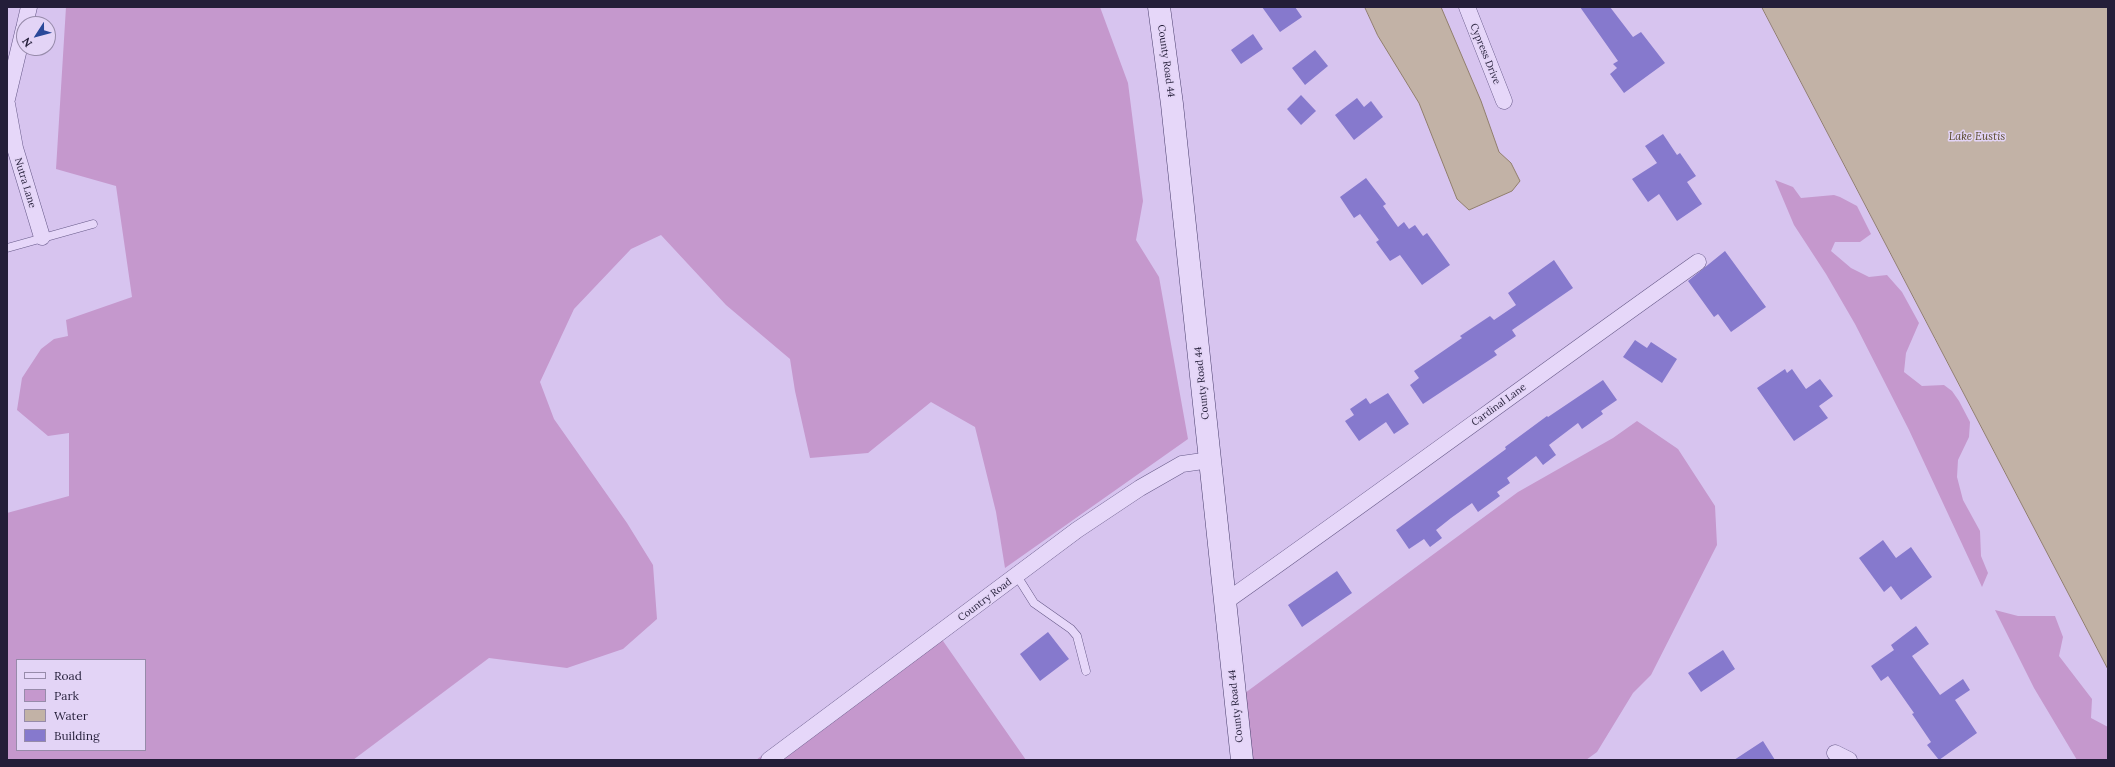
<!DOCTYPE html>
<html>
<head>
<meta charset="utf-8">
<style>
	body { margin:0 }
	#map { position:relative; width:2115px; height:767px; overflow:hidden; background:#d7c4ef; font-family:Lora,serif }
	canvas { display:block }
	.frame { position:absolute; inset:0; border:8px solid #241e39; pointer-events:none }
	.legend { position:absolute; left:16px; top:659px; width:130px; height:92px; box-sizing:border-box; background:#e3d4f6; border:1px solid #978baa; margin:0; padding:5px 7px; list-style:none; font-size:12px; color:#241e39 }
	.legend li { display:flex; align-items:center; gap:8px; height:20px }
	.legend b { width:20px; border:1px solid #978baa }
	.north { position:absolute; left:16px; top:16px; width:40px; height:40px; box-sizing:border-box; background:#e3d4f6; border:1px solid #978baa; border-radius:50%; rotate:234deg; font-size:11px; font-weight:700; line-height:16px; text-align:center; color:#241e39 }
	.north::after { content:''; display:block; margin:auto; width:14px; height:18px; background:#294899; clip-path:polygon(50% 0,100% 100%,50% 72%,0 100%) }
</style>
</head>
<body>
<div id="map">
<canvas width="2115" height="767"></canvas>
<div class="frame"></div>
<ul class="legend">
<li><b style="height:5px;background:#e6d7f9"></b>Road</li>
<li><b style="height:11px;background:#c598cd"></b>Park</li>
<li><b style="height:11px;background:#c2b2a6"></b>Water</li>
<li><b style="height:11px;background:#8679cd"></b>Building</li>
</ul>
<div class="north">N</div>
</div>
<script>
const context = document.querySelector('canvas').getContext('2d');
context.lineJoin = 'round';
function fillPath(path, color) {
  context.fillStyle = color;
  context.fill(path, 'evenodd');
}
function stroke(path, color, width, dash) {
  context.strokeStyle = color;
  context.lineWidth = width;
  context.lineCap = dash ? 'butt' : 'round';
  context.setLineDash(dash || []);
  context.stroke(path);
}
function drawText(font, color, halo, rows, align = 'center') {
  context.font = font + ' Lora,serif';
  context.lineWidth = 3;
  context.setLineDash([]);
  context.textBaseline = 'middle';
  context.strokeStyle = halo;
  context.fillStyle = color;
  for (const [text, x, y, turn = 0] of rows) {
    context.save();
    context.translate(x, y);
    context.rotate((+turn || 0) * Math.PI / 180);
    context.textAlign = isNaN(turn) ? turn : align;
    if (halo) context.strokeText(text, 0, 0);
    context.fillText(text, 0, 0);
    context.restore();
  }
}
const green = new Path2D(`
	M66 7H1100L1128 83 1143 201 1136 240 1159 277 1188 439 1005 568 996 512 975 427 931 402 868 453 810 458 795 391 790 359 726 305 661 235 631 249 574 309 540 382 554 419 627 523 653 565 657 619 623 649 567 668 489 658 353 760H7V513L69 496V433L48 436 17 410 22 378 41 349 54 339 68 336 66 320 132 297 116 186 56 169ZM17 660H145V750H17Z
	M1775 180 1793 187 1801 198 1834 195 1840 197 1857 206 1871 234 1860 242H1835L1831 251 1851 268 1869 277 1887 275 1902 292 1919 323 1906 353 1904 372 1922 386 1944 385 1952 391 1959 401 1970 422 1969 437 1958 460 1957 477 1963 500 1980 531 1981 556 1988 573 1982 587 1909 430 1855 324 1826 274 1794 225Z
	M1637 421 1678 449 1715 506 1717 545 1651 675 1633 693 1597 752 1586 760H1251L1245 693 1518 492 1613 438Z
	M1995 610 2018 616H2055L2063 637 2059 656 2092 699 2091 718 2108 727V760H2077L2034 688Z
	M934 628 1026 760H756Z`);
const water = new Path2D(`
	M1365 7H1441L1481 101 1499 152 1511 163 1520 181 1512 191 1469 210 1457 199 1419 103 1378 36Z
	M1762 7H2108V669Z`);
const building = new Path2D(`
	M1262 7H1295L1302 17 1280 32Z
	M1580 7H1610L1633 37 1641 32 1665 63 1624 93 1610 74 1617 68 1613 64 1618 61Z
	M1253 34 1263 49 1241 64 1231 50Z
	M1315 50 1328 66 1305 85 1292 68Z
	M1301 95 1316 111 1301 125 1287 109Z
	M1357 98 1364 107 1371 101 1383 117 1354 140 1335 115Z
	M1663 134 1677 155 1680 153 1696 176 1687 182 1702 204 1677 221 1659 194 1648 202 1632 179 1657 163 1645 146Z
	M1366 178 1386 204 1383 206 1398 227 1404 222 1409 229 1415 225 1423 236 1427 233 1450 265 1422 285 1400 255 1390 261 1376 242 1379 240 1360 214 1354 218 1340 197Z
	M1725 251 1766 307 1731 332 1718 314 1714 317 1688 281Z
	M1554 260 1573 288 1512 330 1516 336 1494 351 1497 355 1423 404 1410 385 1419 378 1414 371 1462 338 1460 336 1490 316 1494 320 1516 305 1508 293Z
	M1635 340 1647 348 1651 342 1677 359 1662 383 1623 357Z
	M1785 369 1787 373 1792 369 1806 389 1820 379 1833 396 1819 406 1828 418 1794 441 1757 388Z
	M1603 380 1617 400 1601 411 1603 414 1582 429 1578 423 1549 445 1556 455 1543 465 1536 456 1507 478 1510 483 1497 492 1500 496 1478 512 1472 503 1451 518 1436 530 1442 538 1430 547 1424 539 1409 549 1396 530 1506 449 1505 447 1547 416 1548 417Z
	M1388 393 1409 424 1394 434 1386 422 1359 441 1345 421 1354 415 1350 409 1366 398 1370 404Z
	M1883 540 1896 558 1911 547 1932 577 1901 600 1891 586 1884 592 1859 558Z
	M1337 571 1352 593 1302 627 1288 605Z
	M1916 626 1929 644 1912 656 1940 695 1963 679 1970 690 1955 700 1977 733 1939 760 1927 745 1931 742 1912 714 1914 713 1888 676 1881 681 1871 666 1894 650 1891 645Z
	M1048 632 1069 659 1040 681 1020 654Z
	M1723 650 1735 669 1701 692 1688 673Z
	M1763 741 1775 760H1734Z`);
const lane = new Path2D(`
	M7 248 93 224
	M1017 576 1034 603 1071 629 1077 636 1086 671`);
const street = new Path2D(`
	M1467 7 1504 101
	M25 24 29 7
	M7 99 24 28
	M7 104 15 148 42 237
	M1225 602C1384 490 1540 374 1698 262
	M1835 753 1849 760
	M769 760 1077 530 1140 488 1182 464 1210 460`);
const secondary = new Path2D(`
	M1159 7 1172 104 1242 760`);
const streetNames = [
	["Cypress Drive",1485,54,68],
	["County Road 44",1166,61,82],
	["Nutra Lane",25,183,73],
	["County Road 44",1202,383,-96],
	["Cardinal Lane",1499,405,-36],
	["Country Road",985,600,-37],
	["County Road 44",1236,706,-96]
];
const waterNames = [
	["Lake Eustis",1977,137]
];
fillPath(green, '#c598cd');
fillPath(water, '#c2b2a6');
stroke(water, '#907e6c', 1);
fillPath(building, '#8679cd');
stroke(lane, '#675a89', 9);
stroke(street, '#675a89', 17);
stroke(secondary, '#483d6b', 23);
stroke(lane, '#e6d7f9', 8);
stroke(street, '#e6d7f9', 16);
stroke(secondary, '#e6d7f9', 22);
drawText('10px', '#241e39', '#e3d4f6', streetNames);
drawText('italic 11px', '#594b2d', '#e3d4f6', waterNames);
</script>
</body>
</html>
